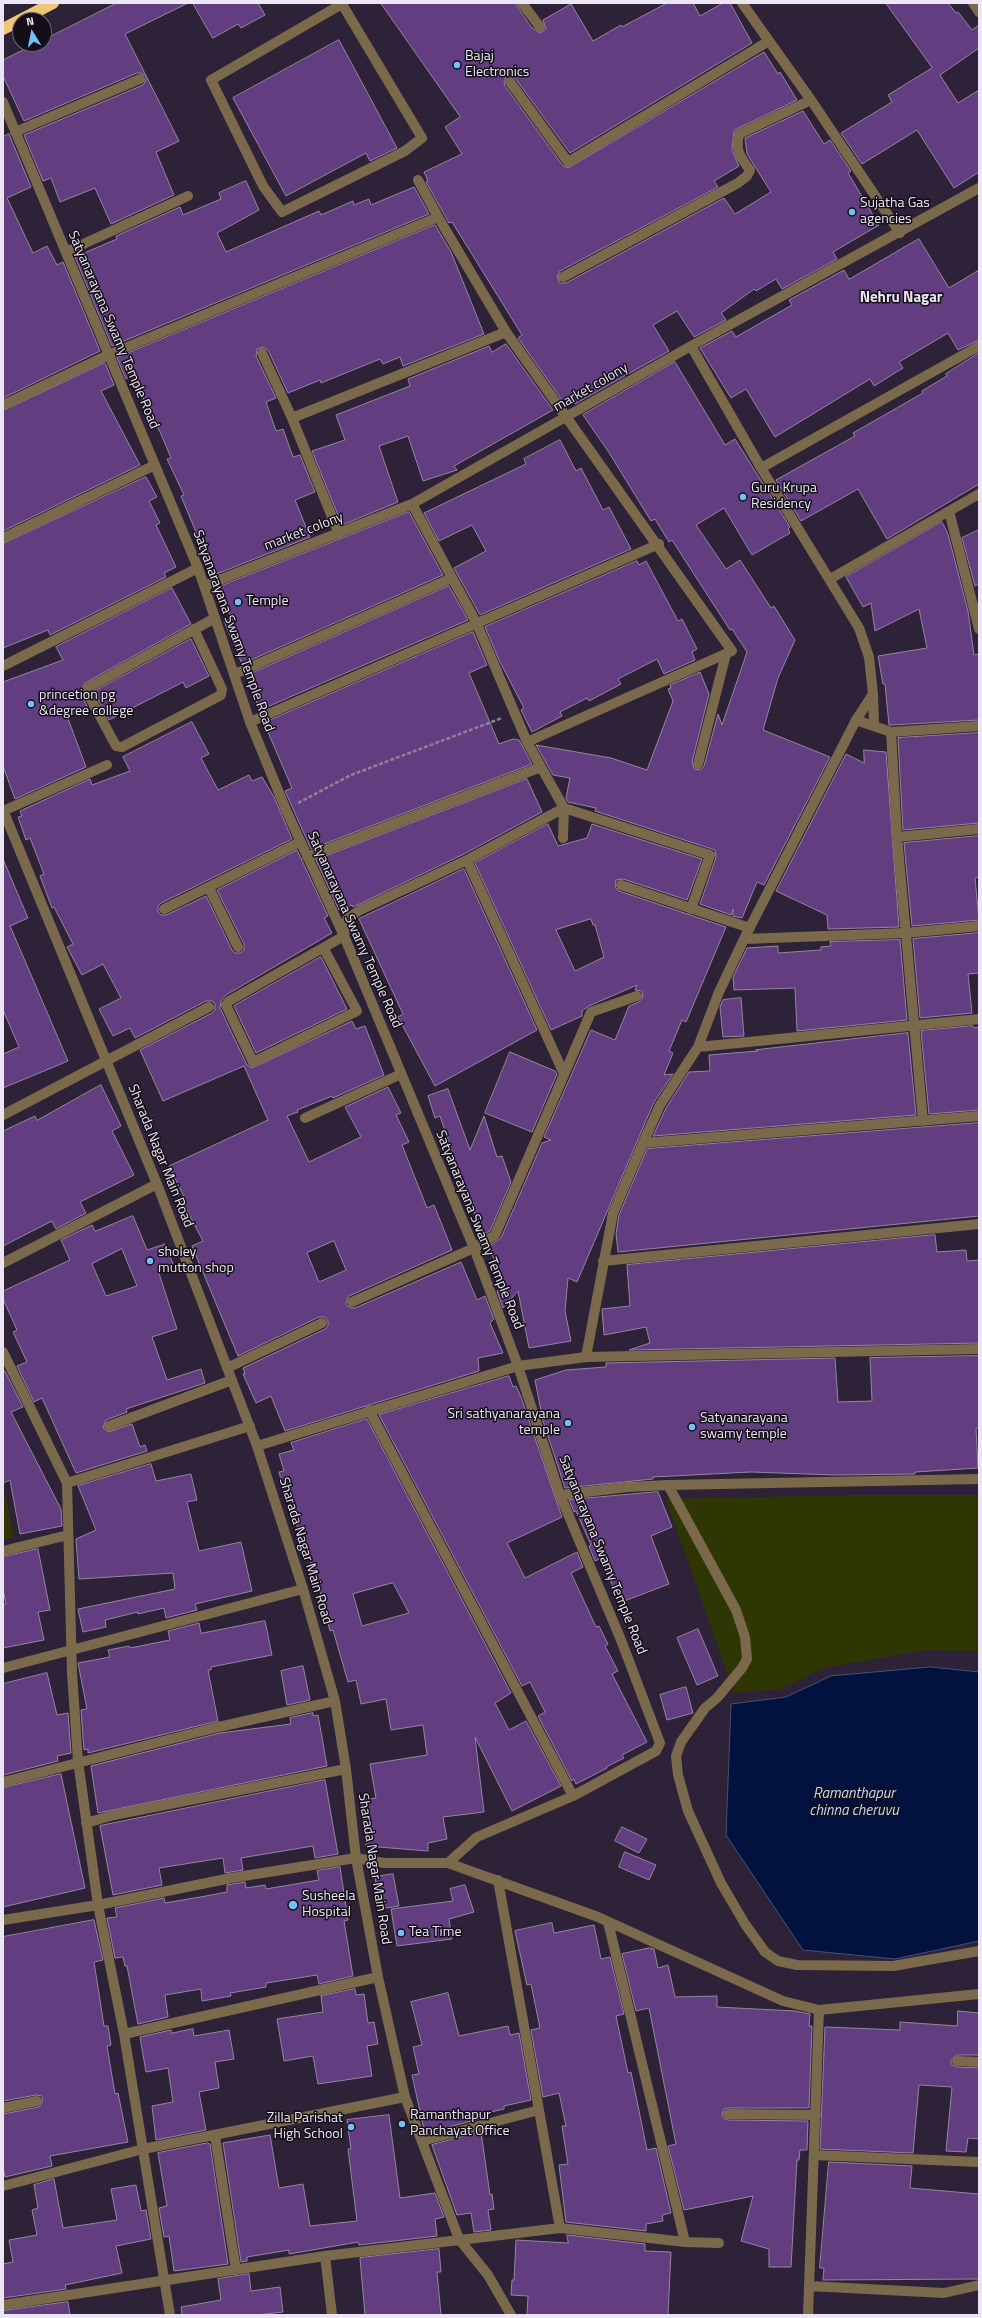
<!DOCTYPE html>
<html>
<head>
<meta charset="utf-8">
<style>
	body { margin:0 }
	#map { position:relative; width:982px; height:2318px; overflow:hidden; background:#2d2237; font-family:"Titillium Web",sans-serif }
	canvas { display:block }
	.frame { position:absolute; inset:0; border:4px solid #ece5f3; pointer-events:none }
	.north { position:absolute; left:12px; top:12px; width:40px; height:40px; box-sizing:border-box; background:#130e17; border:1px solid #6a646f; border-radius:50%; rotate:350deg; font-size:11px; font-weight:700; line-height:16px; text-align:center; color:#ece5f3 }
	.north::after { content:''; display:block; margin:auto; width:14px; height:18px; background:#75c0f6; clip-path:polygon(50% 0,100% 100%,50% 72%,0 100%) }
</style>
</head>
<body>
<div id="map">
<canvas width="982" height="2318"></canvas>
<div class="frame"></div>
<div class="north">N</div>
</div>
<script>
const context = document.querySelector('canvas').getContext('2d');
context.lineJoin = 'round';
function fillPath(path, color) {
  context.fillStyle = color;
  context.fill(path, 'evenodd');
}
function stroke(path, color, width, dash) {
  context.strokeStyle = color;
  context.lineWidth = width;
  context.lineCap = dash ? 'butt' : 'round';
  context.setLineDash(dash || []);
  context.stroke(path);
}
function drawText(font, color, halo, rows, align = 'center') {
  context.font = font + ' "Titillium Web",sans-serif';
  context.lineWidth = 3;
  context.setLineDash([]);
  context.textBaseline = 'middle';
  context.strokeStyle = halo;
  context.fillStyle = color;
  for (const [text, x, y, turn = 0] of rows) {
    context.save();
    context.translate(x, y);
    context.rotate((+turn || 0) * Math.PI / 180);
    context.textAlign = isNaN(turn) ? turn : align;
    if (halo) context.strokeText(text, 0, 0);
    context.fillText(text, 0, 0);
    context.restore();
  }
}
const green = new Path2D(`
	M848 1495H979V1651L927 1650 824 1668 782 1689 734 1693 666 1499Z
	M6 1497 14 1537 3 1540V1498Z`);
const water = new Path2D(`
	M931 1667 979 1672V1941L895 1959 803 1950 726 1835 731 1704 786 1697 831 1676Z`);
const building = new Path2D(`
	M117 3H188L125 34 179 141 156 152 174 195 111 224 95 188 60 202 51 178 43 181 24 135 143 85 146 80V76L141 73H137L24 121 3 76V60L35 44H44V40Z
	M193 3H258L265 15 241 28 238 24 213 38Z
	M381 3H515L531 27 540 33 546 29 543 20 571 4 593 41 621 25 622 27 667 3H693L700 16 723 3H730L752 43 570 153 515 78 510 76 506 77 504 82 505 86 563 166 568 168 764 52 778 74 780 72 797 100 734 130 732 150 739 166 714 181 718 187 560 271 557 277 560 283H566L724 198 735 214 771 192 747 154 745 138 803 111 824 144 830 140 851 171 848 173 879 225 833 252 837 259 782 289 776 279 756 291 754 289 721 313 726 320 694 337 677 311 653 325 669 351 575 404 572 399 564 403 518 338 522 335 452 222 449 223 426 182 428 181 424 172 462 154 445 127 460 117Z
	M886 3H948L956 13 958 12 972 30 979 25V48L940 75 958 103 979 90V172L954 188 917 130 862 164 841 133 892 102 888 95 932 68Z
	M339 40 397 148 370 161 366 153 286 196 233 98Z
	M9 134 31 187 7 198 33 253 47 246 57 265 63 262 100 351 3 398V137Z
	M246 181 259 210 217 233 226 252 319 211 321 215 353 201 354 205 369 199 371 205 414 187 429 214 112 346 75 257 117 239 116 236 180 207 183 215 221 199 219 193Z
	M435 225 451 252 484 334 403 366 400 357 383 364 380 359 321 383 320 380 288 393 268 350 263 347 257 349 256 356 276 398 266 402 276 431 283 429 293 457 300 455 315 492 295 500 310 537 214 575 181 496 184 495 167 459 171 458 161 434 142 396 139 398 129 377 126 379 117 358Z
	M919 239 949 288 979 270V340L958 350 948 333 899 362 903 368 874 386 870 379 775 437 746 389 731 398 700 348 732 331 736 337 792 305 789 300 844 270 849 279Z
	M506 344 553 410 454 466 457 470 423 481 408 436 379 446 398 502 342 525 312 451 345 440 336 415 410 386 408 379 489 346 492 352Z
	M979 353V484L887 539 858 489 801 521 776 480 855 436 853 433 923 393 922 391 947 376 946 374Z
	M675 362 725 445 735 439 790 527 788 529 790 533 752 555 724 508 696 525 726 569 740 560 771 608 774 606 795 640 778 678 763 730 830 757 764 885 757 882 742 918 733 916V909L731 915 700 904 716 857 715 850 595 811 596 808 568 802 566 798 570 778 553 775 536 745 611 758 647 770 673 701 668 689 671 688 670 685 700 672 709 694 692 762 694 769 700 770 704 766 718 714 722 725 747 652 732 629 730 630 672 540 669 542 655 519 651 521 608 451 583 415Z
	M105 363 114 385 101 391 140 465 3 531V411Z
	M560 440 576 471 581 468 603 510 609 507 631 549 480 615 454 568 486 551 472 525 439 541 424 513 526 464 524 459Z
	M146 477 157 497 149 501 160 523 156 525 176 567 164 573 166 577 50 635 48 630 3 648V544Z
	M409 512 443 575 242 664 224 621 231 618 219 587Z
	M942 522 948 534 968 611 974 655 979 654V720L892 725H889L885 684H883L878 656 927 648 919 609 875 631 871 603 863 607 846 577Z
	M979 530V584L975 586 962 538Z
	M637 561 639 565 646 561 678 621 682 619 697 649 692 652 695 660 664 674 657 659 618 679 621 684 589 701 587 698 560 712 562 716 532 732 521 710 524 708 499 660 485 627Z
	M449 586 468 620 260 710 246 676Z
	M172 588 191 624 85 683 82 688V694L88 709 67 716 86 767 15 799 3 766V682L63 660 56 647Z
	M473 632 487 665 469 673 499 744 513 739 519 740 532 764 311 849 285 791 292 788 264 723Z
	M191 639 209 676 186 688 183 682 109 720 94 692Z
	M192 722 209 754 201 758 218 790 249 775 252 781 262 777 274 797 292 839 161 903 158 906V912L161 915H166L206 896 232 950 235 953H240L244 950V944L217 890 297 850 328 916 324 918 332 933 226 995 221 1001 220 1008 247 1065 252 1068 352 1021 356 1029 365 1026 384 1075 333 1098 332 1096 297 1110 298 1112 287 1116 309 1162 361 1137 345 1107 388 1087 401 1113 396 1115 409 1142 402 1145 427 1208 434 1205 452 1250 349 1296 346 1301V1305L351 1308H355L461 1262 477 1300 485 1296 494 1319 490 1323 503 1353 478 1358 479 1371 285 1431 271 1396 256 1403 243 1374H245L243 1368 325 1329 328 1326V1321L325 1317H319L238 1356 192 1246 203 1241 182 1201 185 1199 169 1166 268 1120 244 1066 163 1101 140 1050 212 1013 215 1010V1004L212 1001H206L135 1038 130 1028 113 1036 99 1009 121 998 103 964 82 975 67 947 73 944 54 907 52 908 40 876 44 874 30 838 26 840 18 817 22 816 20 811 90 779 92 785 130 771 123 757ZM334 1241 346 1270 319 1282 307 1253Z
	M979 733V823L903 830 898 738Z
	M864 750 886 752 899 927 828 929 827 915 776 891 846 754 864 763Z
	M527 779 542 812 464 854 353 907 352 905 339 910 316 860Z
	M548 824 558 846 587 838 592 824 702 859 687 900 623 879 616 880 615 887 619 891 726 927 686 1022 682 1020 669 1051 673 1053 664 1075 673 1074 654 1102 577 1282 568 1278 565 1311 571 1341 529 1348 518 1291 503 1308 497 1291 505 1289 489 1246 501 1238 542 1143 551 1140 544 1137 591 1030 615 1040 629 1006 639 1002 643 997 642 991 635 990 637 985 589 1006 582 1011V1016L551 1030 475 863ZM591 919 593 925H595L604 957 575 971 556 930Z
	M979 836V877L975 878 979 920 912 926 904 843Z
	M3 859 28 918 10 926 68 1061 3 1088V1054L19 1047 3 1010Z
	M464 869 537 1030 435 1086 398 1017 403 1014 359 919Z
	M979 933V973L968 974 972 1013 920 1018 913 939Z
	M900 940 907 1020 797 1031 795 988 734 990 733 977 747 948 778 946V953L821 950V947L831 946 830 942Z
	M321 957 347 1009 256 1053 234 1006Z
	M741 998 744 1036 723 1037 720 1007 723 1000Z
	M973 1026 974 1028 979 1027V1110L929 1114 921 1031Z
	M908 1033 916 1115 653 1136 666 1108 689 1072 710 1071 709 1055 758 1051 756 1050Z
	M510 1052 555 1071 557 1074 532 1132 485 1113Z
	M101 1085 121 1126 112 1131 134 1175 80 1202 86 1213 56 1229 52 1221 3 1246V1131L35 1116 37 1120Z
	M448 1089 470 1150 484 1116 497 1157 502 1156 511 1182 490 1231 484 1234 469 1201 440 1116 435 1118 428 1096Z
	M979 1123V1216L618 1252 616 1234 619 1215 647 1149Z
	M133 1216 147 1250 165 1244 173 1264 158 1270 177 1329 152 1337 167 1380 201 1369 205 1383 126 1409 127 1412 106 1420 103 1428 108 1432 132 1424 140 1447 145 1445 147 1451 76 1473 42 1398 34 1402 17 1366 27 1362 13 1332 17 1330 3 1299V1291L70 1260 61 1240 92 1225 95 1231ZM122 1249 137 1286 106 1296 92 1264Z
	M935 1235 937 1252 966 1250 967 1261 979 1260V1343L629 1350 650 1343 646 1327 604 1335 602 1309 630 1306 627 1265Z
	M979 1356V1428H976L978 1468 915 1472V1474L835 1475 751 1472 653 1477V1479L565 1488 543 1421 535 1380 566 1370 606 1367V1363L835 1358 838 1402 872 1401 870 1358Z
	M5 1371 23 1407 11 1412 61 1509 62 1526 20 1534 10 1480 3 1483V1372Z
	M509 1376 513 1387 516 1386 521 1397 562 1517 507 1543 525 1578 577 1552 583 1567 571 1573 596 1627 599 1626 608 1644 605 1646 618 1671 612 1674 647 1742 622 1755 624 1758 606 1767 607 1768 576 1784 574 1779 572 1781 538 1716 545 1712 530 1682 522 1686 379 1415Z
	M367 1419 511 1693 495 1703 509 1730 526 1721 561 1786 512 1811 475 1737 484 1812 443 1817 447 1839 428 1843V1851L366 1846 368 1822 364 1823 361 1800 376 1798 370 1764 427 1755 423 1725 391 1730 386 1699 361 1704 356 1680 348 1682 333 1630 330 1631 315 1571 313 1572 307 1548 304 1549 289 1498 286 1499 279 1472 284 1471 279 1454 294 1450 291 1443ZM393 1583 409 1613 362 1626 353 1594Z
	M151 1464 156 1481 191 1474 197 1500 187 1502 199 1551 241 1542 252 1591 195 1604 197 1610 166 1618 164 1608 138 1614V1612L105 1620 106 1627 83 1632 78 1609 175 1589 173 1573 79 1579 76 1539 96 1530 78 1486Z
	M658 1492 672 1527 651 1536 669 1584 619 1603 602 1558 595 1561 589 1546 591 1545 576 1511 574 1512 569 1500Z
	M38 1549 50 1610 38 1612 44 1640 3 1648V1605L6 1604 3 1589V1557Z
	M265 1621 272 1655 211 1667V1670H208L218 1721 88 1753V1749L84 1750 81 1710 87 1709 78 1663 110 1657 108 1650 129 1646 130 1648 170 1640 168 1631 199 1623 201 1633Z
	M698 1629 718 1676 697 1685 677 1638Z
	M303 1666 310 1700 287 1705 281 1671Z
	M47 1673 57 1715 68 1713 71 1753 57 1756 58 1761 3 1775V1684Z
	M686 1687 693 1713 667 1720 660 1695Z
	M313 1713V1716L318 1715 327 1766 98 1813 91 1766 220 1733 291 1724 290 1718Z
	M61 1774 85 1888 3 1907V1788Z
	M325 1780 338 1854 315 1858 313 1846 241 1858 243 1870 225 1873 223 1858 159 1868 162 1885 113 1895 100 1826Z
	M622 1827 647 1839 639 1853 615 1841Z
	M625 1852 656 1865 649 1880 619 1867Z
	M340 1867 348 1920 344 1921 353 1976 319 1984 317 1975 266 1983V1987L230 1993 231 1996 202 2001 201 1989 165 1995 168 2017 138 2024 127 1966H125L123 1957 115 1958 107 1918 117 1917 115 1908 164 1898 165 1903 206 1896 227 1892V1885L245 1882 246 1888 265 1885 266 1889 319 1880 317 1871Z
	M393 1874 399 1906 380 1909 375 1877Z
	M465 1885 474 1912 449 1919 452 1939 397 1946 391 1909 453 1901 450 1889Z
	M94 1920 103 1960 94 1962 104 2026H108L111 2045 107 2046 115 2094 118 2093 128 2142 50 2156 52 2166 5 2177 3 2167V2114L39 2107 43 2100 42 2096 36 2095 3 2101V1937Z
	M552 1923 554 1933 594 1925 601 1959 610 1957 624 2014 616 2016 628 2073 631 2072 647 2150 656 2148 671 2213 662 2215 663 2221 646 2224V2231L566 2222 559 2165 568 2164 562 2126H566L559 2093 543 2097 531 2030 540 2028 531 1984 527 1985 515 1931Z
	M650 1948 654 1949 658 1968 668 1965 675 1997 717 1996V2007L795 2011 810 2014 809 2026H812L809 2108H728L724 2109 722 2114 723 2118 728 2120 808 2121 807 2150H800L799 2160H797L791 2267H769V2249L741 2241 753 2196 684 2210 668 2146 676 2144 649 2008 636 2011 622 1954Z
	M355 1989 356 1995 364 1994 368 2023 374 2022 378 2044 367 2046 372 2076 318 2084 313 2056 284 2061 277 2019 323 2012 321 1996Z
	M448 1993 459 2036 508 2026 510 2035 519 2033 531 2100 504 2106V2109L486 2113 487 2116 479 2117V2119L430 2132V2128L424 2130 423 2125 412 2075 419 2074 413 2047 422 2045 411 2002Z
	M958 2011 979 2013V2055H957L951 2060V2064L956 2067 979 2068V2139L968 2138 966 2152 946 2151 952 2087 919 2085 913 2153 820 2149 825 2027 900 2030V2022L957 2026Z
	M193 2029 194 2036 229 2030 234 2059 215 2062 219 2088 199 2092 206 2130 156 2140 152 2106 173 2102 168 2068 146 2072 140 2037 171 2030V2033Z
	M389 2115 400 2198 435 2193 444 2217 435 2219 437 2236 359 2245 358 2242 289 2254V2250L247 2257V2261L241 2262 223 2143 270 2135 279 2188 303 2184 310 2226 357 2221 348 2149H351L347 2120Z
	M481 2132 490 2195 492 2194 494 2209 488 2210 491 2230 474 2232 471 2213 457 2215 432 2145Z
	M208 2143 210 2144 228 2264 174 2271 169 2236 164 2237 159 2208 167 2206 158 2153Z
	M829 2162 912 2166 910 2188 979 2194V2279L823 2280 824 2268H820Z
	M54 2179 63 2228 117 2220 111 2189 136 2185 141 2211 146 2210 151 2239 116 2246 122 2273 65 2285 66 2289 3 2298V2264L13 2262 9 2240 37 2235 32 2210 38 2208 34 2185Z
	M567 2235 645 2244V2251L671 2252 668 2315H527L528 2296 511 2295 512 2280H514L516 2240 568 2243Z
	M439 2249 441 2272H437L441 2315H365L360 2258Z
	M249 2274 251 2291 280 2287 283 2312 257 2315H182L181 2307 221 2300 218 2279Z
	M68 2302 70 2315H3V2311Z`);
const path = new Path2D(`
	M298 803 351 775 502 718`);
const lane = new Path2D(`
	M522 3 540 27`);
const street = new Path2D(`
	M342 3V4L422 138 405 151 282 212 263 186 211 80 342 4
	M742 3 811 100 900 233
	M973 3 979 12
	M510 82 568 162 769 41
	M3 102 198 568 250 722 286 810 344 936 474 1248 518 1366 560 1495 621 1640 660 1743 656 1751 573 1796 477 1837 448 1863
	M15 132 140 79
	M418 180 438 217
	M66 252 188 196
	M563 277 738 183 747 176 750 170C740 157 735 150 739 134L811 100
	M262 353 292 418 339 534
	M3 405 108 355 438 217 506 332 732 651 527 742
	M292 418 506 332
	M761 468 979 346
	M949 511 979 629
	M3 538 155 465
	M830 579 979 494
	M204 586 412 504 691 346 979 188
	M194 629 222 689 221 695 122 747 116 746 88 694V688L215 618
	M3 666 198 568
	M235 674 452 578
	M873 694 874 726
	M856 720 891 732 979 726
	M250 722 659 544
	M891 732 897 837 923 1121
	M698 764 726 654
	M3 810 157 1184 257 1446 303 1589 335 1701 346 1769 356 1858 378 1977 405 2097 459 2239 488 2275 511 2315
	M3 811 107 765
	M897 837 979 829
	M563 838 564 808 710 855 691 909
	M307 857 541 767
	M467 860 564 1074
	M621 885 750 928
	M209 888 238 947
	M164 909 300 842
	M744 939 905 933 979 926
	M324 949 357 1011 253 1062 226 1005 229 1001 344 936 347 919 360 910 467 860 564 808 527 742 476 622 412 504
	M698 1047 979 1019
	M3 1115 209 1007
	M305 1118 401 1074
	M643 1143 979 1116
	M603 1261 979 1224
	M3 1263 157 1184
	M352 1302 474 1248 495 1235 591 1012 637 996
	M3 1352 67 1483 72 1673 78 1761 98 1905 124 2034 170 2315
	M586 1357 979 1349
	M227 1368 322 1323
	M369 1410 573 1796
	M109 1426 232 1380
	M257 1446 518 1366 586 1357 613 1213 643 1143 660 1105 698 1047 719 992 744 939 856 720 873 694 869 657 859 628 761 468 691 346
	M67 1483 250 1426
	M668 1485 736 1610 745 1637 747 1659 742 1668 717 1698 705 1708 681 1742 676 1756 678 1775 688 1811 721 1883 745 1924 765 1952 778 1961 797 1965 893 1966 979 1951
	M560 1495 628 1487 668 1485 979 1479
	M3 1551 68 1535
	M3 1668 303 1589
	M3 1782 214 1728 335 1701
	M86 1823 114 1815 346 1769
	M498 1880 560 2228
	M3 1920 98 1905 231 1878 356 1858 384 1863H448L598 1917 783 2001 819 2010 979 1994
	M608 1922 685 2242
	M124 2034 378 1977
	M957 2061 979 2062
	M3 2108 37 2101
	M728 2114 816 2115
	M215 2136 236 2270
	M422 2141 539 2110
	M814 2155 979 2162
	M3 2186 143 2149 405 2097
	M325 2256 332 2315
	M809 2286 944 2293 979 2285
	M3 2305 325 2256 560 2228 685 2242 719 2243
	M808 2315 819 2010`);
const highway = new Path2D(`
	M3 29 53 3`);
const markers = [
	[457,65,4,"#75c0f6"],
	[852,212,4,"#75c0f6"],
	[743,497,4,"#75c0f6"],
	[238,602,4,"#75c0f6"],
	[31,704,4,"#75c0f6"],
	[150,1261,4,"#75c0f6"],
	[568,1423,4,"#75c0f6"],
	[692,1427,4,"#75c0f6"],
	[293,1905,5,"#75c0f6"],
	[401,1933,4,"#75c0f6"],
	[402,2124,4,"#75c0f6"],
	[351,2127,4,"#75c0f6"]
];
const poiNames = [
	["Bajaj",465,57],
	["Electronics",465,73],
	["Sujatha Gas",860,204],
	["agencies",860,220],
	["Guru Krupa",751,489],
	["Residency",751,505],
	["Temple",246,602],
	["princetion pg",39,696],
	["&degree college",39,712],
	["sholey",158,1253],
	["mutton shop",158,1269],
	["Sri sathyanarayana",560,1415,"right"],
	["temple",560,1431,"right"],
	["Satyanarayana",700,1419],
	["swamy temple",700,1435],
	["Susheela",302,1897],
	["Hospital",302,1913],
	["Tea Time",409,1933],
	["Ramanthapur",410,2116],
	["Panchayat Office",410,2132],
	["Zilla Parishat",343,2119,"right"],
	["High School",343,2135,"right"]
];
const streetNames = [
	["Satyanarayana Swamy Temple Road",113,330,67],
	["market colony",591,388,-30],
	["market colony",304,532,-21],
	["Satyanarayana Swamy Temple Road",233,631,70],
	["Satyanarayana Swamy Temple Road",354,930,66],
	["Sharada Nagar Main Road",160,1156,68],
	["Satyanarayana Swamy Temple Road",479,1230,68],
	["Sharada Nagar Main Road",305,1551,73],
	["Satyanarayana Swamy Temple Road",602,1555,68],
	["Sharada Nagar Main Road",374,1869,81]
];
const neighbourhoodNames = [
	["Nehru Nagar",901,298]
];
const waterNames = [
	["Ramanthapur",854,1794],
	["chinna cheruvu",854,1811]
];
fillPath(green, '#2e3603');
fillPath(water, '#00123d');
stroke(water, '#475174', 1);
fillPath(building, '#623e80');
stroke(building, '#9386a0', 1);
stroke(path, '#8c8395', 2.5, [4, 2]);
stroke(lane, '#7a6a4b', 10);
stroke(street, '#7a6a4b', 10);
stroke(highway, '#eec674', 12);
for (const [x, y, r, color] of markers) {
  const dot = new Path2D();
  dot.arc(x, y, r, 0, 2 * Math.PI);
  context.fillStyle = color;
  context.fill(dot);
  stroke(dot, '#130e17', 1.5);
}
drawText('14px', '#ece5f3', '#130e17', poiNames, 'left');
drawText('14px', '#ece5f3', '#130e17', streetNames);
drawText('bold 15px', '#ece5f3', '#130e17', neighbourhoodNames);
drawText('italic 15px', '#c0d8fc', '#130e17', waterNames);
</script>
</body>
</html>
